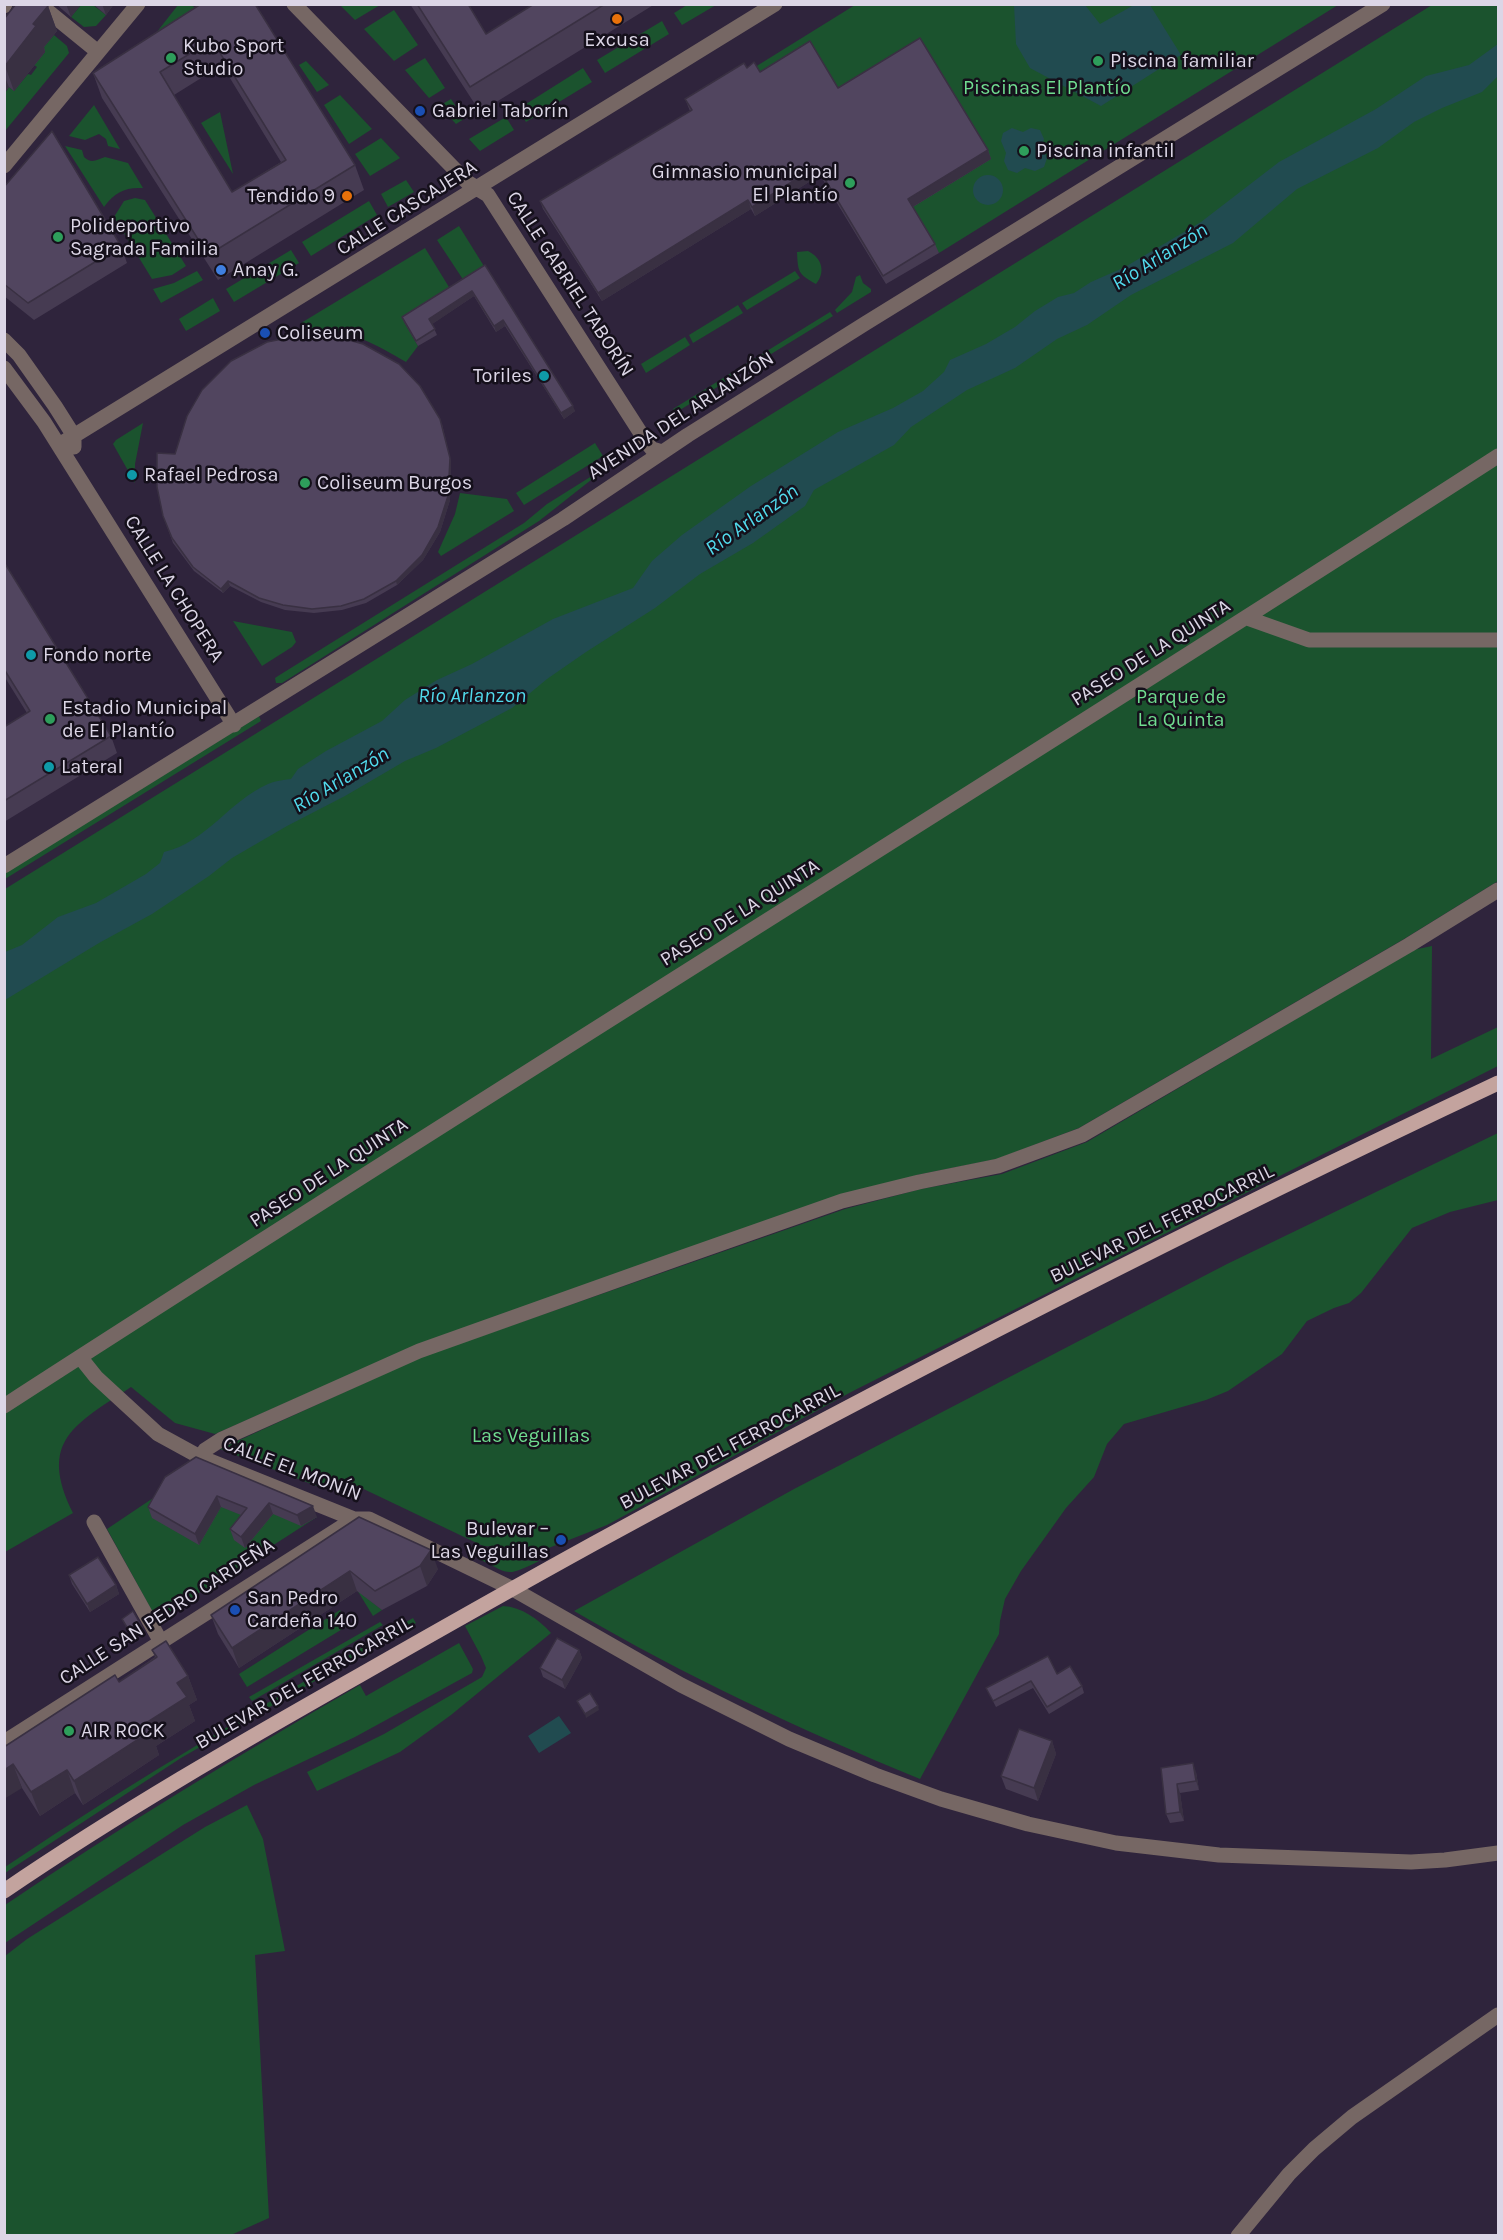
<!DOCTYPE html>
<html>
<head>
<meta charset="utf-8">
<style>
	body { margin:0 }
	#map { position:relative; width:1503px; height:2240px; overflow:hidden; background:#2f243c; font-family:Karla,sans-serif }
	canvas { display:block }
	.frame { position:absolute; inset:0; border:6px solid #dcd6e6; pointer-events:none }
</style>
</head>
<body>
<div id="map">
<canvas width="1503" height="2240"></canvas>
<div class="frame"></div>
</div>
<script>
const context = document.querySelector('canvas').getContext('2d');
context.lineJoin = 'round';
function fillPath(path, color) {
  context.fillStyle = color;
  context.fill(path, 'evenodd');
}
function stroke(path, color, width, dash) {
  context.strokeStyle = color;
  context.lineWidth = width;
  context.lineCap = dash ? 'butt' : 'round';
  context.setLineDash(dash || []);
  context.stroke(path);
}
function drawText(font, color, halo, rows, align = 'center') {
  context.font = font + ' Karla,sans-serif';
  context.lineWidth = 5;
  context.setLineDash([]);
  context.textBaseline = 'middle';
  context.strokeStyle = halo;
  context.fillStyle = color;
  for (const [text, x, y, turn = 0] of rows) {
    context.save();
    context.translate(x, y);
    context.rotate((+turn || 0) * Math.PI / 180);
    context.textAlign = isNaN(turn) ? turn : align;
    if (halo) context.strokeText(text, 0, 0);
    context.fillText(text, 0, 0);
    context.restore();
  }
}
const green = new Path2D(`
	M81 5H93L106 15 96 26 84 27 71 17Z
	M178 5H191L207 15 138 56Z
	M340 5H380L355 20Z
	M687 5V4L716 5 682 25 674 13Z
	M855 5H1338L939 253 841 96 763 81 747 72Z
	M1432 5H1498V881L1404 939 1079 1128 997 1159 917 1175 416 1346 215 1434 175 1423 131 1387C76 1424 37 1440 73 1513L5 1552V889Z
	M394 10 418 45 394 61 364 29Z
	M662 21 669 34 605 73 597 60Z
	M54 35 67 46 69 53 5 131V93L9 87 14 91 28 74 31 75 37 67 34 65 45 52 42 49Z
	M425 58 445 88 429 98 405 70Z
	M306 61 329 85 317 92 299 65Z
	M583 68 592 82 526 122 518 109Z
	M340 95 372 129 349 144 324 105Z
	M451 99 464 119 456 124 439 106Z
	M94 105 120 149 108 146 106 139 99 134 85 140 69 136Z
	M220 112 233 174 201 123Z
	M506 117 514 130 480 151 469 139Z
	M381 138 400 158 370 176 355 154Z
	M65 146 82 150 84 157C91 164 97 160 105 157L128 163 143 188C125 187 115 192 104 207Z
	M406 180 414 192 388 207 381 194Z
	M135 198 145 200 186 266 172 275 152 279 114 217 124 201Z
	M369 201 377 215 311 256 302 242Z
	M459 226 487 271 466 284 437 240Z
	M425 248 452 292 404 322 418 346 406 362C371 342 345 326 303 331L301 323Z
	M291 250 299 263 234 302 226 289Z
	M808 251C822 258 826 272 816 284 798 274 798 272 797 252Z
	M197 271 203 280 161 303 153 289 174 283Z
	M795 271 800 278 747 310 742 303Z
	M860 275 863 283 871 289V292L837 313 835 310 852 292 856 277Z
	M213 298 220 311 186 331 179 319Z
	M738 305 743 313 693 343 689 335Z
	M830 312 833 316 675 413 673 409Z
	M685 337 690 345 646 373 641 364Z
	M143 423 135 464V483L113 444 116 440Z
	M595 443 603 456 524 505 516 493Z
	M603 469H605L539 521 282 683H276L275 678 278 676 524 523 547 504Z
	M460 493 507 499 514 511 441 556 438 552 455 514Z
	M233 621 292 632 296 642 292 647 262 666Z
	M259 716 261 721 5 879V873Z
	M1432 946 1431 1059 1498 1027V1066L853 1391 607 1525 546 1549 483 1546 351 1483 322 1488 220 1449 421 1357 845 1209 921 1189 1002 1174 1087 1142 1413 950Z
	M1498 1133V1200L1450 1212 1412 1228 1361 1293 1349 1303 1334 1308 1307 1321 1282 1354 1228 1391 1206 1400 1124 1424 1107 1444 1094 1477 1066 1508 1021 1571 1005 1599 1000 1621 999 1634 920 1779C801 1730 685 1676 574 1611L794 1489 1227 1264Z
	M171 1486 317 1517 157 1620 107 1529Z
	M479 1559 539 1561C506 1577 511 1575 479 1559Z
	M357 1590 382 1610 373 1616Z
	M503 1606C522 1607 538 1619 551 1633L451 1715 400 1752 317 1791 307 1772 384 1734 482 1677 486 1668 481 1656 465 1626Z
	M340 1610 349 1625 247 1687 239 1674Z
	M413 1618 416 1623 181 1758 5 1873V1867C137 1778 275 1698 413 1618Z
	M380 1622 383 1625 252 1701 249 1697Z
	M459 1643 473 1669 472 1673 355 1737 254 1785 183 1825 5 1943V1905C120 1827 239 1755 360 1685L366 1696Z
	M247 1805 263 1839 285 1951 255 1955 269 2218 231 2235H5V1956L27 1939 205 1827Z`);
const water = new Path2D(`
	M1014 5H1085L1100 24 1134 5H1150L1181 55 1101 106 1030 68 1016 44Z
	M1498 44V76L1482 92 1442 108 1414 122 1378 148 1297 189 1233 243 1131 295 1087 325 1057 339 1015 368 967 390 911 427 894 445 814 490 805 506 753 543 700 574 655 608 586 652 547 679 512 708 436 748 405 761 345 796 287 826 232 858 209 876 152 914 99 943 5 1000V952L22 945 58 917 96 903 146 874 160 863 164 852C207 842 229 801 268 784 275 781 283 780 291 779L298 769 326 751 382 721 405 700 437 680 472 664 553 619 633 588 652 561 682 535 751 486 838 432 893 408 923 391 944 372 950 360 986 344 1015 327 1035 311 1058 297 1074 293 1091 282 1125 267 1201 222 1279 162 1376 109 1426 76 1469 65Z
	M1012 128 1023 132 1031 128 1040 130 1044 139 1042 147 1047 158 1044 167 1035 171 1025 168 1017 173 1008 170 1004 161 1006 153 1001 141 1003 133Z
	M973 190a15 15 0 1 1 30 0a15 15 0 1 1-30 0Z
	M559 1716 571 1733 539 1753 528 1736Z`);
const minor = new Path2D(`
	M39 4 98 52
	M294 4 467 182 488 195 647 443 652 449 662 452
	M4 6 5 4
	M4 166 138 4
	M4 340 19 355 55 406 74 436V447
	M4 368 44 422 234 725
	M59 445 775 4
	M1247 618 1309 640H1498
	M4 866 563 519 688 435 866 323 1383 4
	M80 1357 96 1377 158 1434 200 1457 354 1519H369L511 1588 681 1685 789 1739 875 1775 941 1799 1028 1824 1116 1843 1219 1855 1411 1862 1445 1860 1498 1853
	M4 1406C500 1085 1002 776 1498 456
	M200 1457 205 1450 222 1439 419 1351 677 1259 842 1201 919 1182 998 1166 1082 1135 1409 945 1498 890
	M94 1522 161 1642
	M4 1742 354 1519
	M1238 2236 1289 2174 1314 2149 1352 2117 1498 2015`);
const major = new Path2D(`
	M4 1891C120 1812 240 1743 362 1674 439 1630 515 1587 593 1544 890 1382 1192 1227 1498 1083`);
const wall = new Path2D(`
	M56 4H81L71 17Z
	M93 4H114L106 15Z
	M201 4 355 165 364 190 218 280 102 98 93 73ZM222 65 281 162 232 192 174 95Z
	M410 4H468L486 34 534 4H655L480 112Z
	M48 6 57 31 44 47 45 52 14 91 9 87 4 93V19Z
	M747 68 760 72 838 88 988 150 991 159 913 207 935 244 939 253 886 284 820 175 755 216 751 209 602 301 543 209 540 201 690 111 685 99Z
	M4 187 121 246 127 263 34 320 4 296Z
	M485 265 575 411 564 419 505 326 496 332 474 296 432 324 437 335 418 346 404 322 402 317Z
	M442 424 451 462 450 500 440 532 423 560 397 585 366 603 342 610 314 613 285 610 261 602 230 586 223 593 194 571 173 543 163 516 175 454Z
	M4 562 111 736 117 753 4 822V727L27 713 4 676Z
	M196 1457 317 1517 301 1526 273 1514 245 1548 234 1540 230 1529 241 1515 221 1507 199 1545 152 1518 148 1507Z
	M359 1517 438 1569 427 1586 382 1610 357 1591 239 1668 218 1634 211 1615Z
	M69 1575 116 1585 119 1594 90 1612 72 1584Z
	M152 1650 188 1676 197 1700 189 1705 195 1721 156 1746 159 1755 83 1805 75 1793 40 1816 22 1788 4 1747 119 1682 155 1657Z
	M579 1650 582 1658 565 1689 543 1677 540 1668Z
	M1057 1674 1082 1686 1084 1693 1049 1714 1033 1688 996 1707 986 1688Z
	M1052 1741 1056 1754 1038 1801 1006 1789 1001 1776Z
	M1161 1768 1196 1772 1199 1790 1180 1793 1184 1821 1170 1823 1166 1814Z`);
const shadedWall = new Path2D(`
	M66 4H81L71 17Z
	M102 4H114L106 15Z
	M48 6 57 31 44 47 45 52 14 91 5 66 33 24Z
	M4 75 9 87 4 93Z
	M988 150 991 159 911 208 908 199Z
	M817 166 820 175 755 216 752 207Z
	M748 200 751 209 602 301 598 293Z
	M472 291 474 296 431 325 429 319Z
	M503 320 505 326 496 332 494 326Z
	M573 406 575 411 564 419 561 413Z
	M440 419 451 462 450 500 440 532 423 560 397 585 396 581Z
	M228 581 230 586 223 593 221 589Z
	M217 1496 221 1507 199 1545 195 1534Z
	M269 1503 273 1514 245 1548 241 1537Z
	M313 1506 317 1517 301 1526 297 1515Z
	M431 1550 438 1569 427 1586 420 1566Z
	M350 1571 357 1591 239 1668 232 1648Z
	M116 1585 119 1594 90 1612 87 1604Z
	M142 1627 144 1631 132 1638 131 1634Z
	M579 1650 582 1658 565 1689 562 1680Z
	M188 1676 197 1700 189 1705 195 1721 156 1746 159 1755 83 1805 74 1781 146 1723 177 1683Z
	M598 1706 599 1710 586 1718 585 1714Z
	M1052 1741 1056 1754 1038 1801 1034 1788Z
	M1193 1763 1196 1772 1199 1790 1196 1781Z
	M13 1764 22 1788 4 1799V1770Z
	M67 1770 75 1793 40 1816 31 1792Z
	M1177 1784 1180 1793 1184 1821 1180 1812Z`);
const building = new Path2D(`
	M16 4H46L48 6 33 24 36 26 5 66 4 19Z
	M201 4H255L355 165 208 255 93 73ZM212 40 286 160 232 192 160 72Z
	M417 4H468L486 34 534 4H605L470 87Z
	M920 38 988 150 908 199 935 244 883 276 817 166 752 207 748 200 598 293 540 201 692 110 685 99 744 63 747 68 754 62 760 72 810 41 838 88Z
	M52 131 121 246 28 303 4 284V187Z
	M485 265 573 406 561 413 503 320 494 326 472 291 429 319 435 329 416 341 402 317Z
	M303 335H331L363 344 399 364 420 386 440 419 450 458 448 496 438 527 422 555 396 581 364 599 341 606 312 609 283 605 259 598 228 581 221 589 193 567 172 538 163 516 157 487V453L175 454 187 416 202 390 231 361 267 342Z
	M4 562 111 736 4 801V727L30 711 4 669Z
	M196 1457 313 1506 297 1515 269 1503 241 1537 230 1529 247 1508 217 1496 195 1534 148 1507 165 1477Z
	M359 1517 431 1550 420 1566 375 1591 350 1571 232 1648 211 1615Z
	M98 1557 116 1585 87 1604 69 1575Z
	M133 1611 142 1627 131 1634 122 1619Z
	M557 1638 579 1650 562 1680 540 1668Z
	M166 1641 188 1676 177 1683 187 1697 146 1723 151 1731 74 1781 67 1770 31 1792 13 1764 4 1770V1747L115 1675 119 1682 157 1657 152 1650Z
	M1048 1656 1057 1674 1070 1666 1082 1686 1047 1707 1031 1681 993 1701 986 1688Z
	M590 1693 598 1706 585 1714 577 1701Z
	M1019 1729 1052 1741 1034 1788 1001 1776Z
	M1193 1763 1196 1781 1177 1784 1180 1812 1166 1814 1161 1768Z`);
const markers = [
	[617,19,6,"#e8710a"],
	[171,58,6,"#2e9e5b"],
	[1098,61,6,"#2e9e5b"],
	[420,111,6,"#1a4fb4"],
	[1024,151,6,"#2e9e5b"],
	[850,183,6,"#2e9e5b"],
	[347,196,6,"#e8710a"],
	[58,237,6,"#2e9e5b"],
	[221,270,6,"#3f7fe0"],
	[265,333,6,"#1a4fb4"],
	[544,376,6,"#0f9aa8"],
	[132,475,6,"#0f9aa8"],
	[305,483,6,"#2e9e5b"],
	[31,655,6,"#0f9aa8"],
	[50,719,6,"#2e9e5b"],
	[49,767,6,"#0f9aa8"],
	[561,1540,6,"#1a4fb4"],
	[235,1610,6,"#1a4fb4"],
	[69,1731,6,"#2e9e5b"]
];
const poiNames = [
	["Excusa",617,40,"center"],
	["Kubo Sport",183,46],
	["Studio",183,69],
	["Piscina familiar",1110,61],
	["Gabriel Taborín",432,111],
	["Piscina infantil",1036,151],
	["Gimnasio municipal",838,172,"right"],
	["El Plantío",838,195,"right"],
	["Tendido 9",335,196,"right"],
	["Polideportivo",70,226],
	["Sagrada Familia",70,249],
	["Anay G.",233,270],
	["Coliseum",277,333],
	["Toriles",532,376,"right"],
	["Rafael Pedrosa",144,475],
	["Coliseum Burgos",317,483],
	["Fondo norte",43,655],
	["Estadio Municipal",62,708],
	["de El Plantío",62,731],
	["Lateral",61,767],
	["Bulevar –",549,1529,"right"],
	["Las Veguillas",549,1552,"right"],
	["San Pedro",247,1598],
	["Cardeña 140",247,1621],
	["AIR ROCK",81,1731]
];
const parkNames = [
	["Piscinas El Plantío",1047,88],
	["Parque de",1181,697],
	["La Quinta",1181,720],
	["Las Veguillas",531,1436]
];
const streetNames = [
	["CALLE CASCAJERA",407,208,-32],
	["CALLE GABRIEL TABORÍN",570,284,57],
	["AVENIDA DEL ARLANZÓN",681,416,-33],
	["CALLE LA CHOPERA",174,589,58],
	["PASEO DE LA QUINTA",1151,653,-32],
	["PASEO DE LA QUINTA",740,913,-32],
	["PASEO DE LA QUINTA",329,1173,-33],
	["BULEVAR DEL FERROCARRIL",1162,1224,-26],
	["BULEVAR DEL FERROCARRIL",730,1447,-28],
	["CALLE EL MONÍN",292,1469,21],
	["CALLE SAN PEDRO CARDEÑA",167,1612,-33],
	["BULEVAR DEL FERROCARRIL",304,1683,-30]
];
const waterNames = [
	["Río Arlanzón",1160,257,-32],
	["Río Arlanzón",752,520,-35],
	["Río Arlanzon",472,696],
	["Río Arlanzón",341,780,-31]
];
fillPath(green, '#1b532e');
fillPath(water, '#214b50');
stroke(minor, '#766764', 15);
stroke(major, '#c3a39e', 15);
fillPath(wall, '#463b52');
fillPath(shadedWall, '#393042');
fillPath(building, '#51455f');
stroke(building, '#393042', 1.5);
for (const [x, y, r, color] of markers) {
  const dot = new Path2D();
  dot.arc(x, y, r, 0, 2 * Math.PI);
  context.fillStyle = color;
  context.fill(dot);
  stroke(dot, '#15101b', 2);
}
drawText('20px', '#dcd6e6', '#15101b', poiNames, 'left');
drawText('20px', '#70dd90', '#15101b', parkNames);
drawText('20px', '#dcd6e6', '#15101b', streetNames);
drawText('italic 21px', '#51daec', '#15101b', waterNames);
</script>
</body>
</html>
